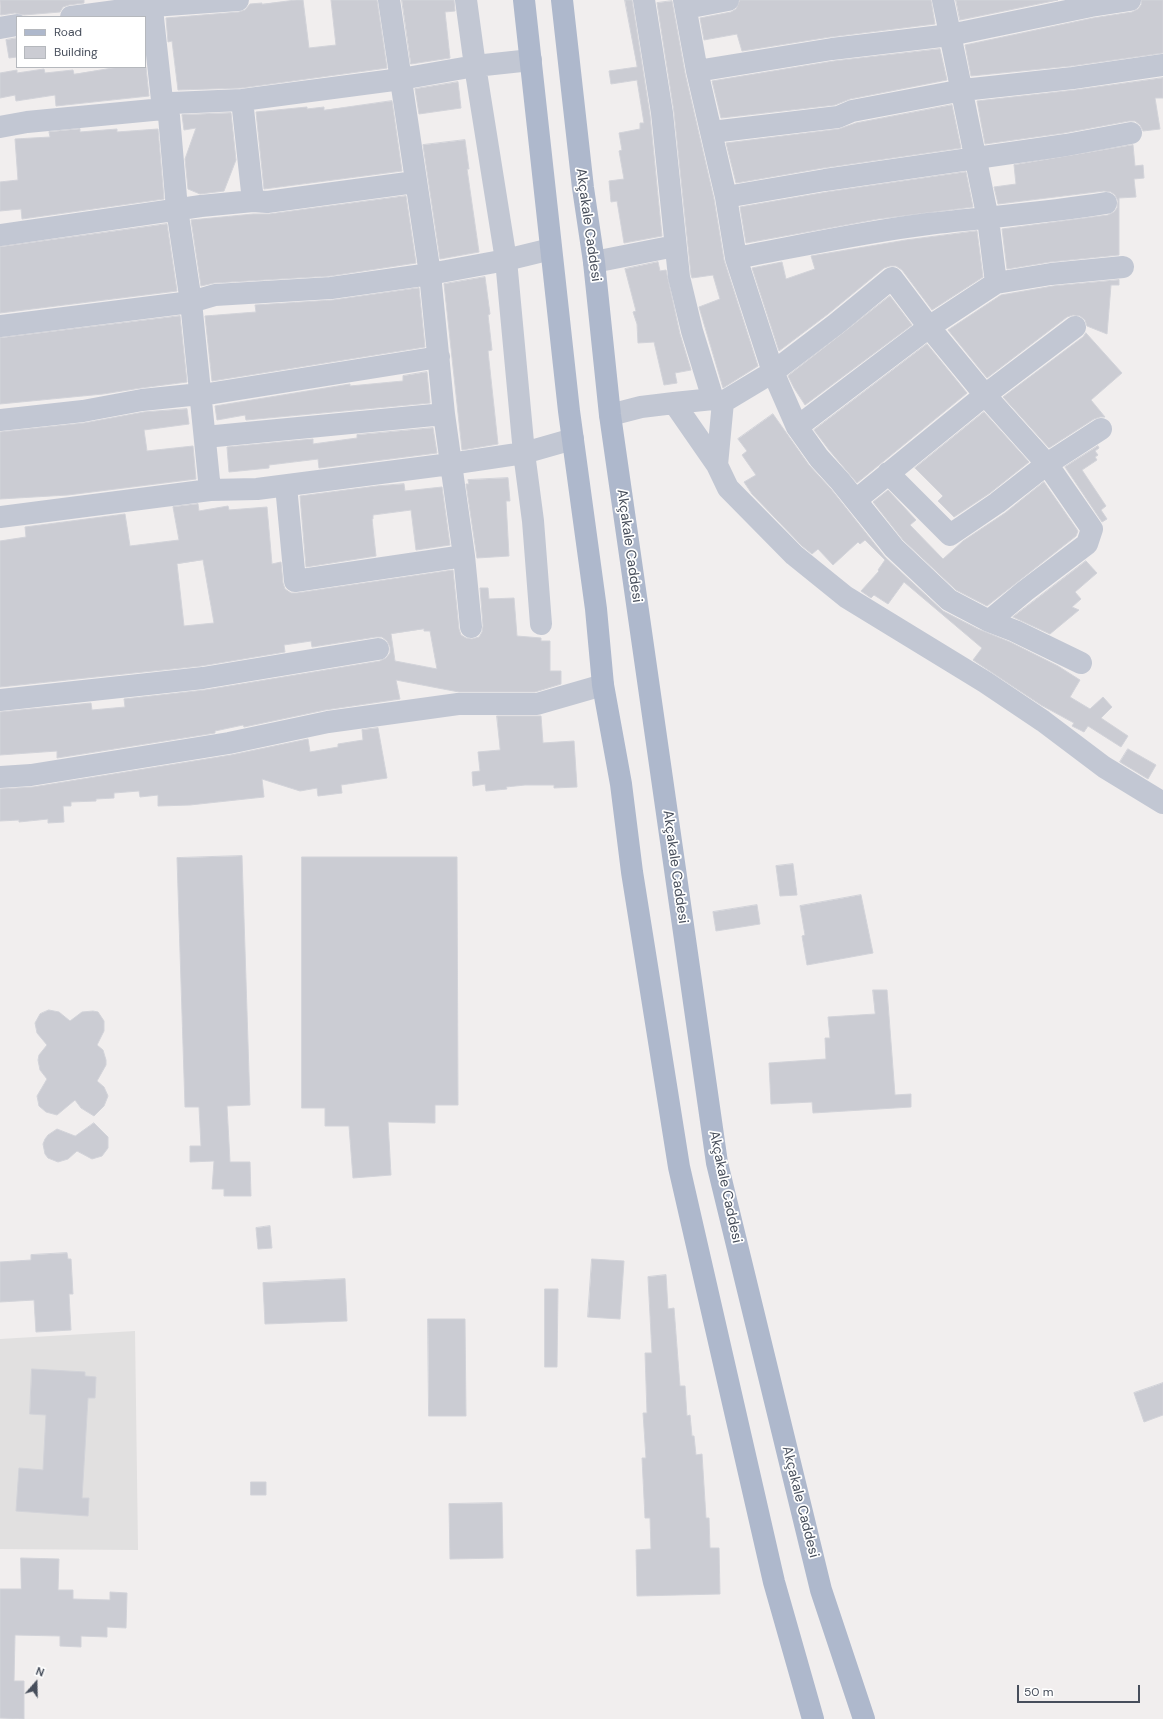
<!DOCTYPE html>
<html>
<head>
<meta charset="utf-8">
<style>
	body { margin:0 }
	#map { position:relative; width:1163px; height:1719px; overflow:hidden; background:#f1eeee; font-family:"DM Sans",sans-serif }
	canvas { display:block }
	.legend { position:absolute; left:16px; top:16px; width:130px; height:52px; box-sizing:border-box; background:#fff; border:1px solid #b5b8bd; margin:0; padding:5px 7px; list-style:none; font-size:12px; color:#474e5b }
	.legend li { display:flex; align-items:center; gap:8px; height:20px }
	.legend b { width:20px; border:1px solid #b5b8bd }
	.north { position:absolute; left:16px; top:1663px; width:40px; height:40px; -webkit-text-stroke:3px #fff; paint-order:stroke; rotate:20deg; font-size:11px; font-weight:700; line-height:16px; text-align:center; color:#474e5b }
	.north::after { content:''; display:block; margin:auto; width:14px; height:18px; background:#474e5b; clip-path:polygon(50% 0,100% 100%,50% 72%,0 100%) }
	.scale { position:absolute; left:1017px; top:1685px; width:123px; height:18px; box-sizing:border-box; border:2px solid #474e5b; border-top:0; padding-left:5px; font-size:12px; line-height:14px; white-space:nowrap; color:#474e5b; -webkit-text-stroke:3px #fff; paint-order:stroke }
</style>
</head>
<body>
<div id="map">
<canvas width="1163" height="1719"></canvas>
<ul class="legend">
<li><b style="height:5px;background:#aeb8cc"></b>Road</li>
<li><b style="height:11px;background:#cbccd3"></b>Building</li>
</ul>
<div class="north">N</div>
<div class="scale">50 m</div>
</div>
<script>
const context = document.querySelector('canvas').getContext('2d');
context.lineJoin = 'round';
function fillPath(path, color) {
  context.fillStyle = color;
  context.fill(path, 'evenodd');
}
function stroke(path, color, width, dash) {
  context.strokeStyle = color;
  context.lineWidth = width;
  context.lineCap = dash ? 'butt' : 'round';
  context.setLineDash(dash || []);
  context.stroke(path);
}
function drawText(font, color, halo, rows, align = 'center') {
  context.font = font + ' "DM Sans",sans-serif';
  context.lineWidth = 3.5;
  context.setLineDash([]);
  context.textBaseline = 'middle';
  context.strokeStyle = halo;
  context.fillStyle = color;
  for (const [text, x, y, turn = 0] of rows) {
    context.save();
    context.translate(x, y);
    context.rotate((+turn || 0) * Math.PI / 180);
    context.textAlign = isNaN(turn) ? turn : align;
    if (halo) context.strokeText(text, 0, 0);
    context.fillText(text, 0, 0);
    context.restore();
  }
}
const education = new Path2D(`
	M135 1331 138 1550 0 1549V1339Z`);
const building = new Path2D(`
	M0 0H84V3L69 5 63 7 60 12 24 15 15 13 1 15Z
	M296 0H303L309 48 336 45 331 0H377L387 68 241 88 178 90 172 41 168 42 166 18 239 12 245 10 250 4 262 3V4Z
	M402 0H454L455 11 445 12 450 58 411 64Z
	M625 0H632L650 115 662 236 624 243 617 201 611 202 609 181 624 179 619 151 622 150 619 133 640 129V123H644L637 80 611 84 609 71 637 67Z
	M740 0H931L935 24 830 37 742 51 737 34 704 40 700 18 731 12 736 9Z
	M956 0H1058L960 20Z
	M1142 0H1163V53L1071 66 971 76 965 45 1093 18 1132 12 1138 9 1141 5Z
	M672 1 685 73 714 199 724 260 758 366 723 388 699 307 720 299 713 275 692 278 691 275 674 112 657 3Z
	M17 38V57L9 58 6 40Z
	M940 49 947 80 850 99 835 105 721 118 712 81 834 61Z
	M119 67H146L149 96 56 106 55 95 16 101 15 95 0 98V73L17 70V73L44 69 45 73 73 70 74 74Z
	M1163 78V98H1155L1160 129 1143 131 1140 125 1135 121H1129L1064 133 985 144 977 101 1075 90Z
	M458 82 461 108 419 114 415 89Z
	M392 101 402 171 264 189 256 112 307 107V109L324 107V110Z
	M952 105 961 148 823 168 736 183 726 143 839 129 856 123Z
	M231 113 236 160 224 191 200 194 188 189 185 159 196 128 184 130 182 115Z
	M80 129V132L117 129V132L158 129 164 199 22 219 21 209 0 211V182L18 180 15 139 50 137 49 132Z
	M465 140 469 169H467L479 252 440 259 423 145Z
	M1133 145 1135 166 1143 165 1144 178 1134 179 1136 197 1119 198V255L1050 262 1007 269 1002 229 1108 215 1114 212 1117 208 1118 201 1115 195 1111 192 1104 191 998 204 994 187 1016 184 1014 165Z
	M966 172 973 207 878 219 746 243 740 207 827 192Z
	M406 196 416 263 330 276 214 283 201 286 191 220 253 214H269Z
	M167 224 177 291 0 313V247Z
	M977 231 983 277 932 310 902 270 896 266H890L884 268 828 314 779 351 752 268 782 262 786 279 815 269 811 256 906 240Z
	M658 262 660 271 666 270 680 334 691 370 675 373 677 383 664 385 654 342 638 343 637 324 633 312 636 311 625 269Z
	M485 277 490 314 488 315 492 350 488 351 498 444 462 450 444 284Z
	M1119 280V285H1111L1107 334 1087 326 1085 320 1080 316 1073 315 1067 317 987 378 948 330 1001 295 1053 286Z
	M419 288 425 347 212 381 205 316 256 312 255 305 333 300Z
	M890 296 912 325 805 405 794 388 788 376Z
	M180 316 187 382 141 388 103 394 0 404V338Z
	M1086 333 1122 373 1091 400 1105 417H1100L1094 419 1049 448 1003 397 1083 337Z
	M927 344 967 393 857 483 829 450 814 430Z
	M427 372 430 403 246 420 245 415 217 420 215 406 350 384V386L403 381V376Z
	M187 409 189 424 144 430 147 451 193 446 196 479 68 495 0 499V432L84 423 144 412Z
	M984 412 1029 462 990 493 954 517 938 501 943 496 915 468Z
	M773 414 809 465 831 489 885 557 943 611 978 629 1010 642 1058 666 1080 680 1070 697 1090 709 1103 697 1112 707 1101 718 1128 736 1121 747 1088 726 1084 732 1072 726 1074 723 1041 705 973 660 982 648 904 582 888 604 874 595 871 598 861 591 879 571 878 570 885 560 865 540 860 544 858 542 833 565 818 549 812 554 802 546 752 494 744 482 756 475 742 455 747 451 738 439Z
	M433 428 437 453 319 468 318 459 269 465V468L229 472 227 447 313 439V444L357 438V435Z
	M1098 446 1099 448 1095 451 1098 455 1095 457 1097 460 1082 470 1106 506 1101 510 1107 519 1102 522 1065 467Z
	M508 478 510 501H506L509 556 477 558 466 484H469L468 480Z
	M1044 482 1078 531 1076 536 987 606 956 590 903 540 873 502 888 490 916 520 910 525 943 559 963 541 1005 513Z
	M404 484 405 491 442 487 450 545 416 550 411 510 373 515V519H372L376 556 306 567 300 496 377 486Z
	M198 504 199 511 228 506 229 510 267 507 272 564 281 562 283 583 285 589 291 593H297L453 570 459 629 461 635 466 638 472 639 479 637 482 632 483 626 480 588H488L489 599 514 598 517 636 541 638V641H550V671H561V684L535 692H459L396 680 400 699 325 710 244 727 243 725 215 731V733L57 758V751L0 755V712L91 703 92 710 125 707 124 699 205 690 380 661 386 658 390 653V647L387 641 382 637H376L312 647 311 641 284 645 285 652 201 666 0 687V541L26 537 25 527 125 514 130 546 179 540 173 507ZM203 560 214 623 184 626 177 564ZM424 629V631H430L437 669 395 661 391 634Z
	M1086 561 1097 573 1075 592 1081 599 1072 607 1079 610 1050 634 1013 617Z
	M497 716H541L543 743 574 741 577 787 554 788V785H525L506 787 507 789 486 791 485 784 473 786 472 772 480 771 478 752 500 750Z
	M378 728 387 778 341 785 342 793 318 796 317 788 300 791 262 779 264 797 190 805 158 806V795L140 797 139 791 114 793V798L96 799V801L71 802V806H63L64 822 48 823V819L19 822V820L0 821V789L33 787 231 755 308 739 310 752 338 747V744L363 740 362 730Z
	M1128 749 1156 765 1148 779 1120 762Z
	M242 856 250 1105 227 1106 230 1162H250L251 1196H224V1189H212L214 1161 190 1162V1146H201L199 1107H185L177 858Z
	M302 857H457L458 1105H435V1123L388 1122 391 1175 353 1178 349 1126H325V1108H302Z
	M793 864 797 895 780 896 776 866Z
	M861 895 873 953 807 965 802 936 805 935 800 906Z
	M757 905 760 924 716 931 713 912Z
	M873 990H887L895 1095 911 1094V1107L813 1113 812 1102 771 1104 769 1063 826 1059 825 1038H830L828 1017 875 1014Z
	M49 1010 59 1012 70 1021 82 1012 93 1011 98 1012 104 1021V1031L97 1045 103 1050 106 1060V1065L97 1081 104 1087 108 1096 104 1106 94 1116 81 1108 75 1100 57 1115 46 1112 39 1106 37 1096 47 1079 40 1070 38 1060 39 1055 47 1045 37 1033 35 1023 40 1014Z
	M94 1123 108 1137V1148L102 1156 92 1159 77 1151 68 1159 58 1162 48 1158 45 1154 43 1144 45 1139 48 1135 57 1129 75 1136Z
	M270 1226 272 1248 258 1249 256 1228Z
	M67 1253 68 1259H71L73 1294H69L71 1330 36 1332 34 1300 0 1302V1262L31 1260V1255Z
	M592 1259 624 1261 620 1319 588 1317Z
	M666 1275 668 1309 674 1308 680 1386H685L687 1416 690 1415 692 1436H694L696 1455 702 1454 706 1518H709L710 1548H719L720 1594 637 1596 636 1550 651 1549 650 1518H645L642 1458H646L643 1413H647L645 1353H652L648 1277Z
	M345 1279 347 1321 265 1324 263 1283Z
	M545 1289H558L557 1367H545Z
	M428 1319H465L466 1416H429Z
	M32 1369 85 1372V1376L96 1377 95 1398H88L82 1498H89L88 1516 16 1511 19 1468 43 1470 46 1415 30 1414Z
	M1163 1383V1415L1144 1422 1134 1393Z
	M251 1482H266V1495H251Z
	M502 1503 503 1558 450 1559 449 1504Z
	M21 1558 59 1559 58 1590H73V1599L110 1600V1592L127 1593 126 1628 107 1627V1637L81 1636V1647L60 1646V1636L15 1635 14 1681H24V1719L0 1718V1589H21Z`);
const minor = new Path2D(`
	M151 0 163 109 169 116 177 209 191 302 210 490
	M389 0 430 274 444 414 464 556 471 627
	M466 0 475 66 506 260 524 453 533 521 541 624
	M644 0 662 113 679 277 692 331 713 399
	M684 0 697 71 726 197 736 258 773 372 797 427 819 458 840 481 894 548 949 600 989 621 1015 631 1081 663
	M686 8 728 0
	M71 17 152 6 238 0
	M0 28 17 25
	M697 71 832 49 950 35 1091 6 1130 0
	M242 100 253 201
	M0 127 27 122 163 109 172 103 242 100 401 79 475 66 531 60
	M712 132 838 117 852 111 963 90 1073 78 1163 65
	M726 197 825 180 1066 145 1131 133
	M0 235 201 206 253 201 267 202 415 182
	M736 258C800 246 863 232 928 224 987 217 1046 213 1106 203
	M594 262 675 246
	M996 283 1051 274 1123 267
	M0 326 191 302 215 295 331 288 430 274 506 260 551 249
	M674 403 713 399 723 402 773 372 836 324 892 278 929 327 985 395 1047 464 1092 529 1087 544 1025 591 989 621
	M610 415 641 407 674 403 717 465 728 488 794 555 846 597 985 682 1043 721 1104 767 1163 803
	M0 420 83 411 142 400 200 394H208L439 357
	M797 427 929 327 996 283 988 219 943 0
	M205 437 444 414
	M717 465 723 402
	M888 473 950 535 997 503 1047 464 1101 429
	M286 486 295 581 464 556
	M856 500 985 395 1075 327
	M0 517 210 490 257 489 450 464 524 453 573 439
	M0 700 203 678 378 649
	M0 777 31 775 229 743 328 722 458 704H537L603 685`);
const major = new Path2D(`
	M524 0 569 411 596 609 603 685 621 784 632 872 679 1167 774 1582 813 1719
	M562 0 583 188 594 262 610 415 717 1163 821 1590 864 1719`);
const streetNames = [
	["Akçakale Caddesi",588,225,82],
	["Akçakale Caddesi",629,546,82],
	["Akçakale Caddesi",675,867,82],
	["Akçakale Caddesi",725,1187,78],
	["Akçakale Caddesi",800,1502,76]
];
fillPath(education, '#e1e0e0');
fillPath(building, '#cbccd3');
stroke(building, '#d2d3d9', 1);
stroke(minor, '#c2c7d3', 22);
stroke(major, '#aeb8cc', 22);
drawText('14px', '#474e5b', '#fff', streetNames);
</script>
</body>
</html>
